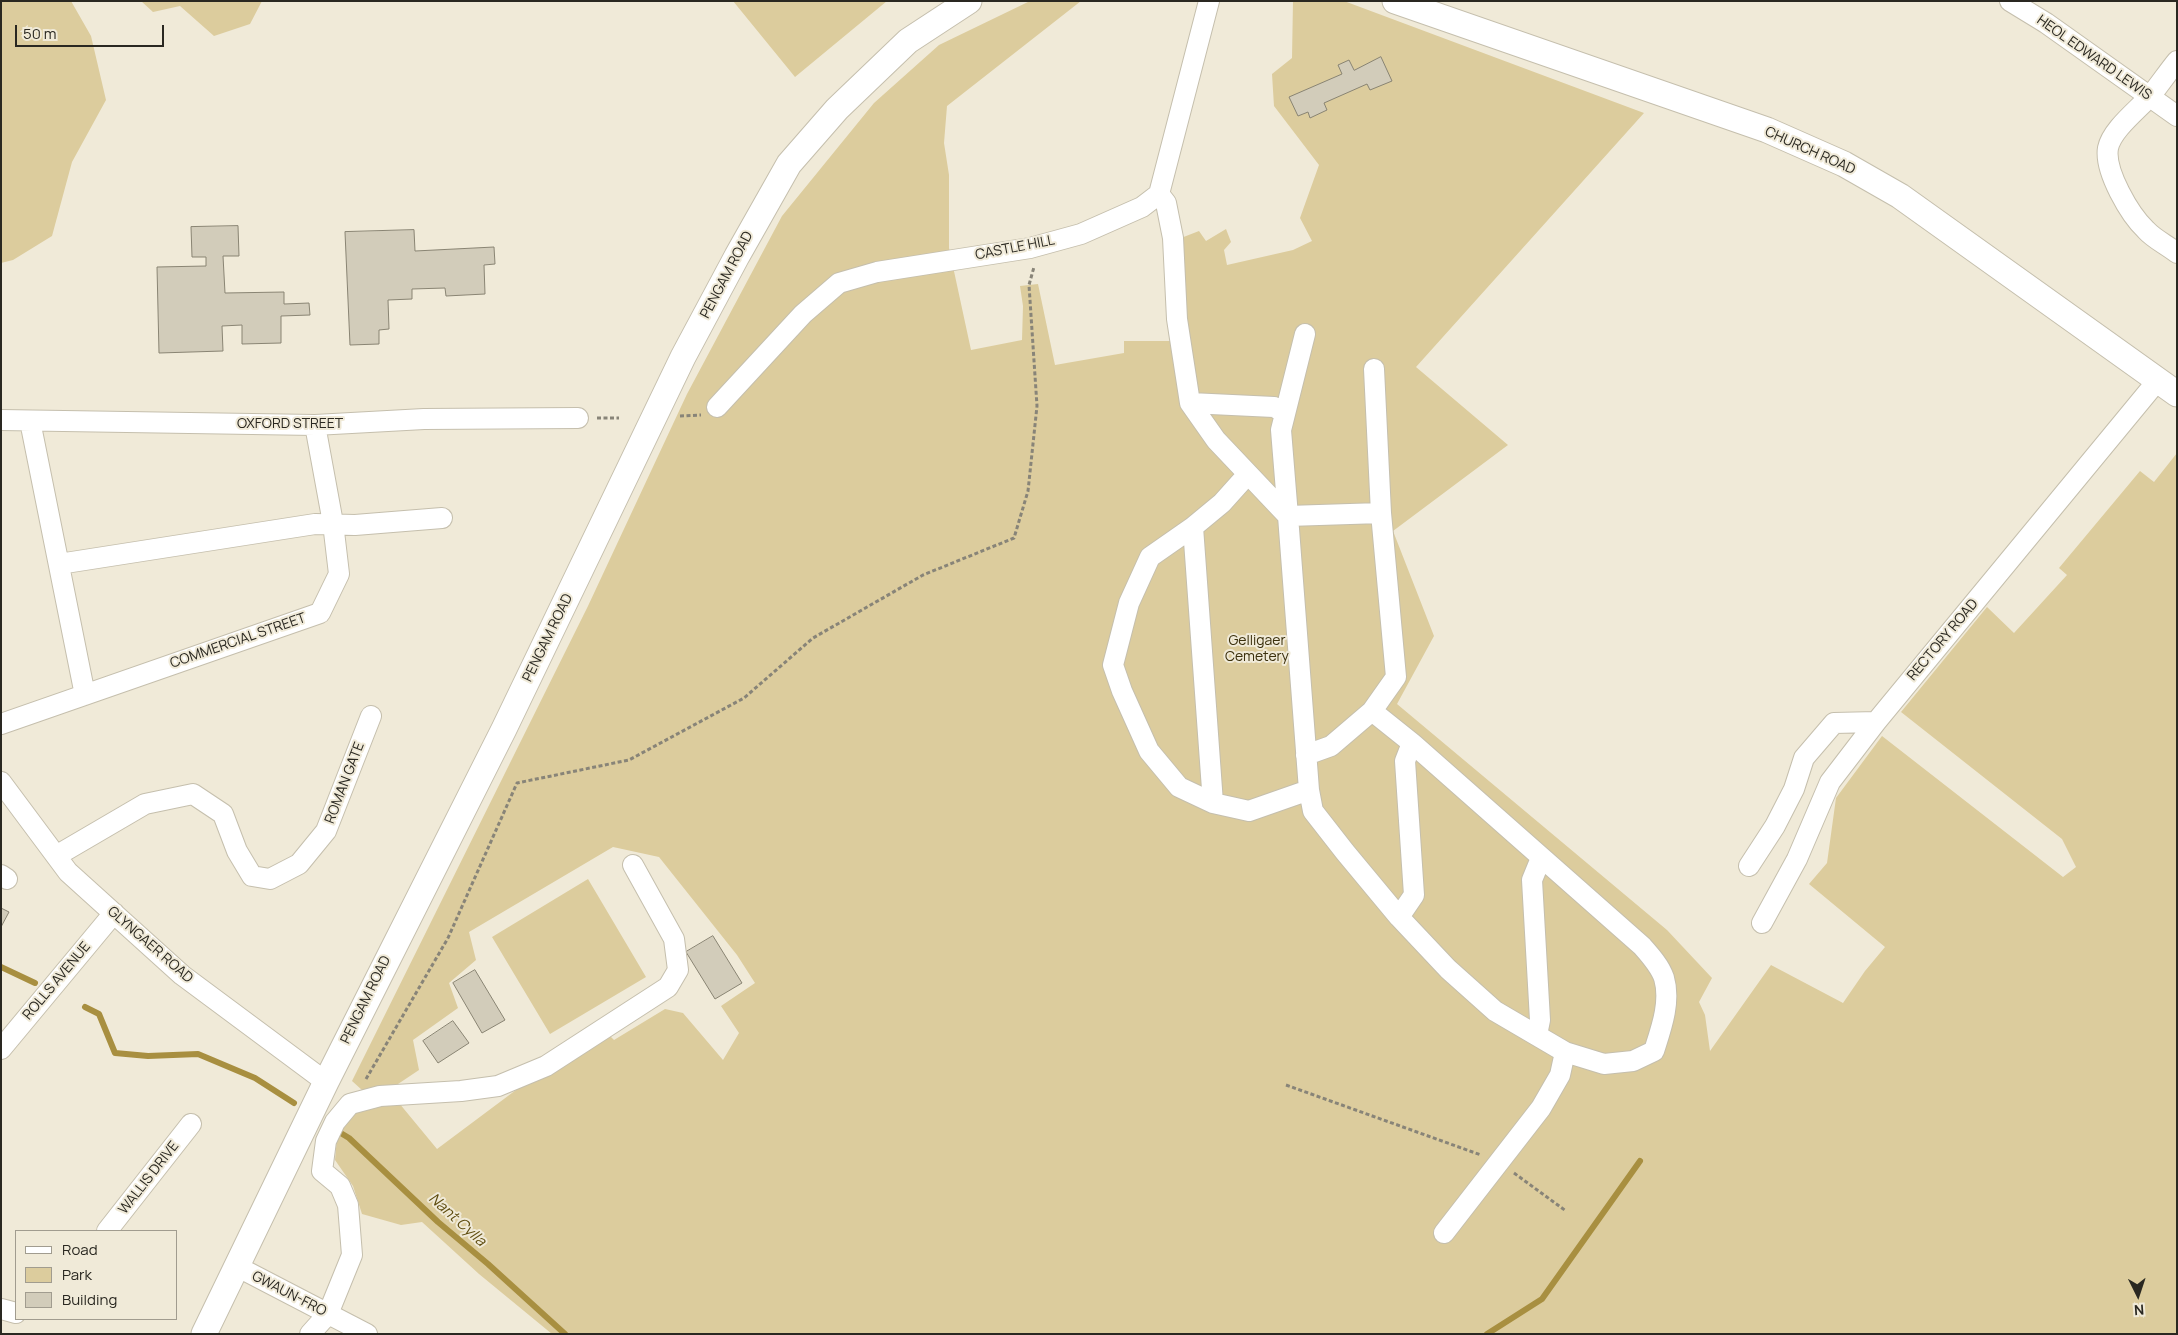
<!DOCTYPE html>
<html>
<head>
<meta charset="utf-8">
<style>
	body { margin:0 }
	#map { position:relative; width:2178px; height:1335px; overflow:hidden; background:#f0ead8; font-family:Manrope,sans-serif }
	canvas { display:block }
	.frame { position:absolute; inset:0; border:2px solid #2a2821; pointer-events:none }
	.legend { position:absolute; left:15px; top:1230px; width:162px; height:90px; box-sizing:border-box; background:#f0ead8; border:1px solid #a19c8f; margin:0; padding:6px 9px; list-style:none; font-size:15px; color:#2a2821 }
	.legend li { display:flex; align-items:center; gap:10px; height:25px }
	.legend b { width:25px; border:1px solid #a19c8f }
	.north { position:absolute; left:2113px; top:1270px; width:50px; height:50px; -webkit-text-stroke:4px #f0ead8; paint-order:stroke; rotate:176deg; font-size:14px; font-weight:700; line-height:20px; text-align:center; color:#2a2821 }
	.north::after { content:''; display:block; margin:auto; width:18px; height:22px; background:#2a2821; clip-path:polygon(50% 0,100% 100%,50% 72%,0 100%) }
	.scale { position:absolute; left:15px; top:25px; width:149px; height:22px; box-sizing:border-box; border:2px solid #2a2821; border-top:0; padding-left:6px; font-size:15px; line-height:18px; white-space:nowrap; color:#2a2821; -webkit-text-stroke:4px #f0ead8; paint-order:stroke }
</style>
</head>
<body>
<div id="map">
<canvas width="2178" height="1335"></canvas>
<div class="frame"></div>
<ul class="legend">
<li><b style="height:6px;background:#fff"></b>Road</li>
<li><b style="height:14px;background:#dccc9d"></b>Park</li>
<li><b style="height:14px;background:#d2ccba"></b>Building</li>
</ul>
<div class="north">N</div>
<div class="scale">50 m</div>
</div>
<script>
const context = document.querySelector('canvas').getContext('2d');
context.lineJoin = 'round';
function fillPath(path, color) {
  context.fillStyle = color;
  context.fill(path, 'evenodd');
}
function stroke(path, color, width, dash) {
  context.strokeStyle = color;
  context.lineWidth = width;
  context.lineCap = dash ? 'butt' : 'round';
  context.setLineDash(dash || []);
  context.stroke(path);
}
function drawText(font, color, halo, rows, align = 'center') {
  context.font = font + ' Manrope,sans-serif';
  context.lineWidth = 4;
  context.setLineDash([]);
  context.textBaseline = 'middle';
  context.strokeStyle = halo;
  context.fillStyle = color;
  for (const [text, x, y, turn = 0] of rows) {
    context.save();
    context.translate(x, y);
    context.rotate((+turn || 0) * Math.PI / 180);
    context.textAlign = isNaN(turn) ? turn : align;
    if (halo) context.strokeText(text, 0, 0);
    context.fillText(text, 0, 0);
    context.restore();
  }
}
const green = new Path2D(`
	M1 1H71L91 36 106 100 72 162 52 236 13 260 1 263Z
	M141 1H262L250 24 214 36 180 6 153 12Z
	M733 1H887L795 77Z
	M1030 1H1081L947 106 944 143 949 175V248L971 350 1022 340 1023 306 1020 286 1038 284 1055 365 1124 353V341H1170L1181 238 1199 231 1206 241 1226 229 1231 242 1224 250 1227 265 1293 250 1312 241 1300 218 1319 165 1274 106 1272 74 1292 58 1293 1H1344L1644 113 1416 367 1508 445 1393 531 1434 636 1397 704 1667 930 1712 978 1699 1002 1705 1015 1710 1051 1771 965 1843 1003 1865 971 1885 947 1809 884 1827 863 1836 798 1882 736 2063 877 2076 867 2062 839 1901 712 1987 607 2014 633 2067 575 2059 568 2140 471 2154 482 2177 453V1334H552L479 1274 422 1222 401 1225 362 1214 353 1186 335 1160 337 1137 354 1114 382 1102 399 1103 437 1149 524 1084 606 1032 614 1040 665 1009 683 1013 723 1060 739 1033 721 1006 755 983 737 955 659 857 613 847 469 932 476 960 449 983 458 1008 413 1040 419 1070 392 1088 362 1090 352 1081 588 606 687 394 782 216 874 103 939 45Z
	M588 879 646 977 550 1034 492 937Z`);
const stream = new Path2D(`
	M1 967 35 983
	M85 1007 99 1014 115 1053 148 1056 198 1054 255 1078 294 1103
	M334 1129 349 1138 438 1222 488 1264 565 1334
	M1487 1334 1542 1299 1640 1161`);
const building = new Path2D(`
	M1381 57 1392 81 1370 90 1367 84 1324 103 1327 110 1310 118 1308 112 1298 116 1289 97 1342 74 1338 65 1349 60 1354 70Z
	M238 226 239 256H223L225 293 284 292V304L309 303 310 315 281 316V343L242 344V325L222 326 223 351 159 353 157 267 206 266V257H192L191 227Z
	M414 230 415 251 494 247 495 264 484 265 485 294 446 296 445 288 412 289V299L388 300 389 329 379 330V344L350 345 345 232Z
	M1 908 9 912 1 927Z
	M713 936 742 983 715 999 686 952Z
	M475 970 505 1020 482 1033 453 983Z
	M453 1021 469 1043 438 1063 423 1041Z`);
const path = new Path2D(`
	M680 416 701 415
	M597 418H619
	M366 1079 448 938 517 783 629 760 744 698 813 638 923 575 1014 538 1028 491 1037 406 1029 285 1034 267
	M1286 1085 1481 1155
	M1514 1173 1566 1211`);
const minor = new Path2D(`
	M2010 1 2046 23 2177 116
	M2177 61C2168 72 2160 84 2151 95 2139 109 2112 129 2108 148 2104 171 2130 215 2146 230 2154 239 2167 245 2177 253
	M1159 194 1166 203 1173 238 1177 319 1190 403 1216 440 1288 516 1309 790 1313 811 1345 852 1399 917 1448 969 1495 1011 1565 1052 1604 1064 1633 1061 1654 1051C1661 1029 1671 1002 1664 978 1660 966 1650 955 1642 946L1412 743 1372 711 1396 677 1381 513 1374 369
	M1305 334 1281 430 1288 516 1381 513
	M1190 403 1274 407 1285 413
	M717 407 803 314 839 283 877 272 1030 248 1081 234 1142 207 1159 194 1209 1
	M1 420 315 425 424 419 578 418
	M30 421 85 695
	M1193 527 1222 503 1248 474
	M59 564 315 524 355 525 442 518
	M1 724 320 613 339 574 333 523 315 425
	M1306 755 1331 746 1372 711
	M1 782 68 872 182 975 326 1082
	M1213 803 1193 527 1150 557 1129 603 1113 665 1122 691 1149 751 1179 787 1213 803 1249 811 1309 790
	M56 856 145 804 193 794 223 814 237 851 252 876 270 879 299 864 326 831 371 716
	M1749 866 1775 826 1794 789 1804 758 1834 723 1876 722
	M1 875 7 879
	M1399 917 1414 895 1405 761 1412 743
	M1762 923 1797 859 1830 782 1876 722 2158 380
	M1537 1035 1540 1020 1532 880 1541 858
	M1 1049 114 913
	M107 1231 191 1124
	M1444 1233 1541 1108 1560 1075 1565 1052
	M238 1267 367 1334
	M1 1309 16 1313
	M310 1334 328 1314 352 1255 348 1205 340 1186 322 1171 326 1141 335 1122 350 1104 380 1096 461 1091 498 1086 546 1066 668 987 678 970 674 939 633 865`);
const major = new Path2D(`
	M1395 1 1767 130 1844 164 1900 196 2177 394
	M204 1334 326 1082 504 729 683 357 737 256 789 164 837 109 908 41 969 1`);
const streetNames = [
	["HEOL EDWARD LEWIS",2094,58,35],
	["CHURCH ROAD",1810,151,24],
	["CASTLE HILL",1015,248,-11],
	["PENGAM ROAD",727,275,-62],
	["OXFORD STREET",290,424],
	["PENGAM ROAD",548,638,-64],
	["RECTORY ROAD",1943,640,-50],
	["COMMERCIAL STREET",238,641,-19],
	["ROMAN GATE",345,783,-69],
	["GLYNGAER ROAD",150,945,41],
	["ROLLS AVENUE",57,981,-50],
	["PENGAM ROAD",366,1000,-64],
	["WALLIS DRIVE",149,1178,-52],
	["GWAUN-FRO",289,1294,27]
];
const parkNames = [
	["Gelligaer",1257,641],
	["Cemetery",1257,657]
];
const waterNames = [
	["Nant Cylla",457,1220,42]
];
fillPath(green, '#dccc9d');
stroke(stream, '#a88f40', 6);
fillPath(building, '#d2ccba');
stroke(building, '#898473', 1);
stroke(minor, '#c5bfad', 22);
stroke(major, '#c5bfad', 27);
stroke(path, '#888478', 3, [4, 2.5]);
stroke(minor, '#fff', 20);
stroke(major, '#fff', 25);
drawText('14px', '#2a2821', '#f0ead8', streetNames);
drawText('14px', '#3b300d', '#f0ead8', parkNames);
drawText('italic 15px', '#5e4c0e', '#f0ead8', waterNames);
</script>
</body>
</html>
